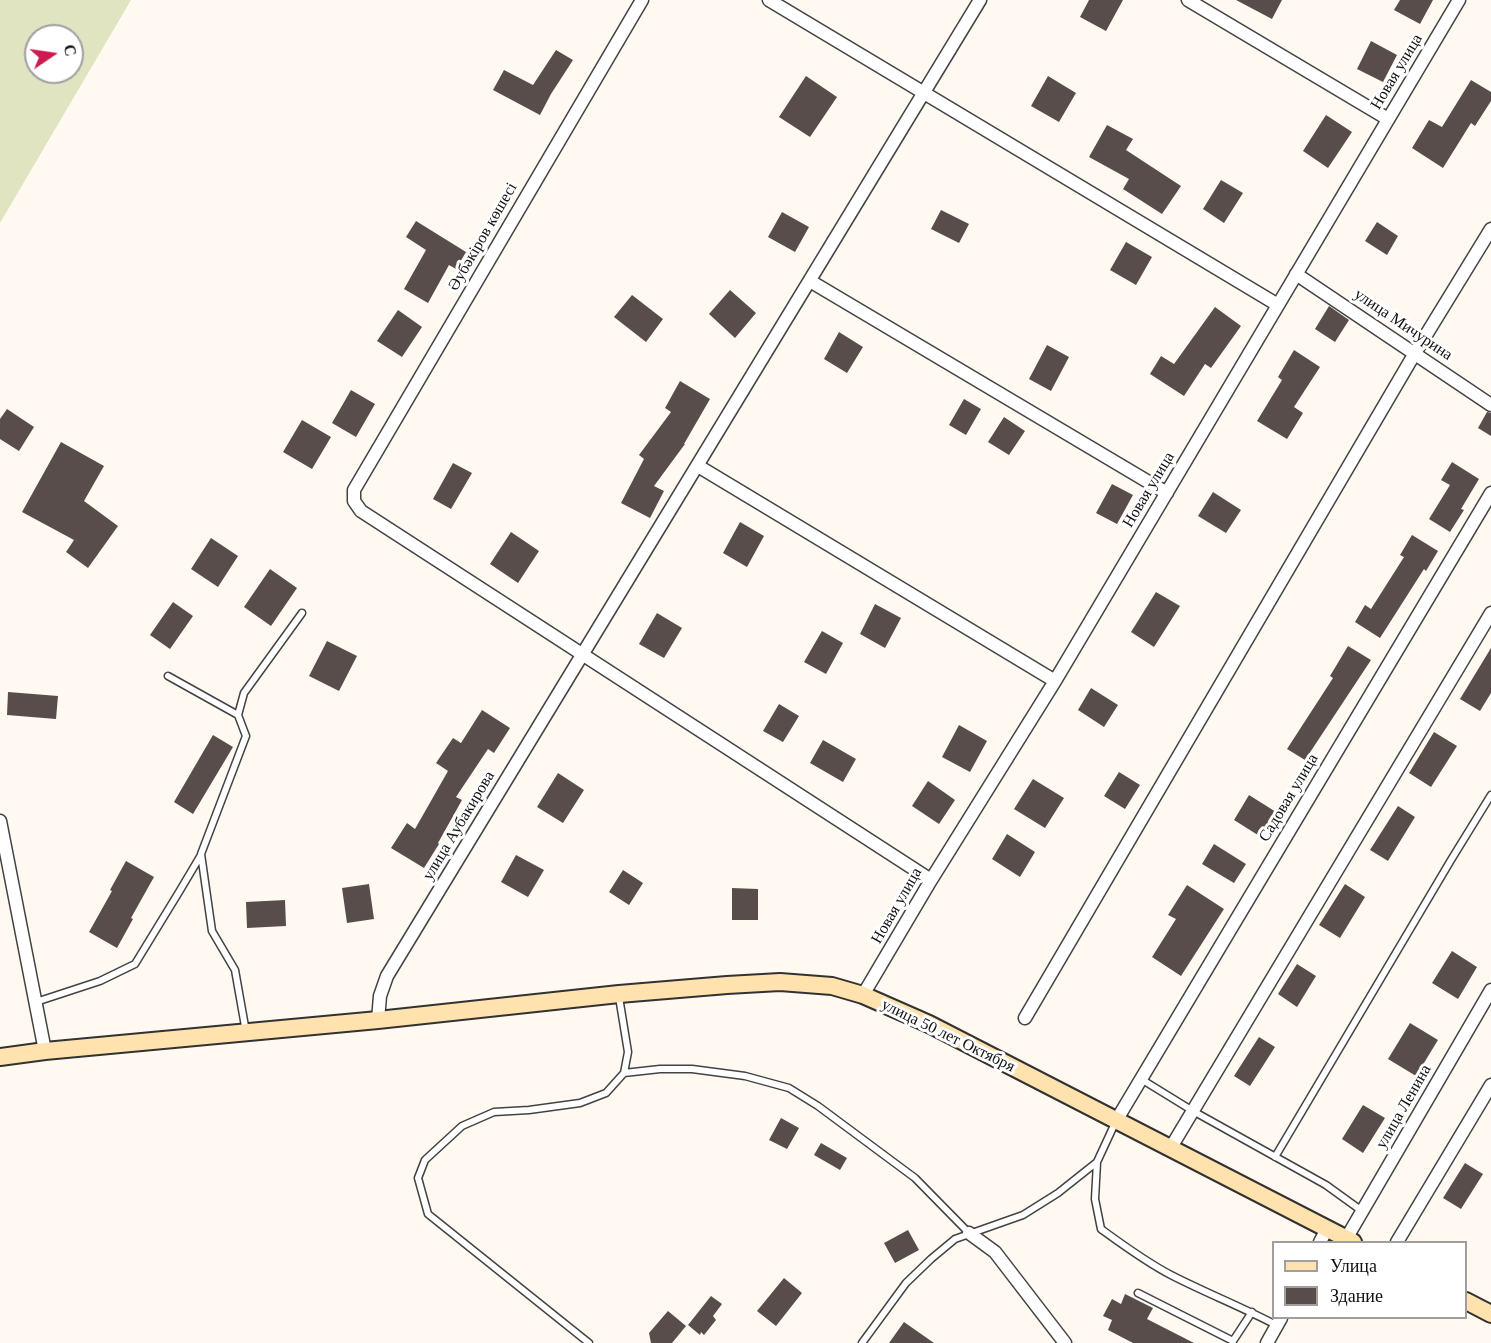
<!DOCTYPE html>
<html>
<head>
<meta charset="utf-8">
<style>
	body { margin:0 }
	#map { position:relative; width:1491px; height:1343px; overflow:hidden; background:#fff9f2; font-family:Georgia,serif }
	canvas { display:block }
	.legend { position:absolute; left:1272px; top:1241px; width:195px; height:78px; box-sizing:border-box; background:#fff; border:2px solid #9f9f9f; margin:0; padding:8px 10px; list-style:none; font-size:18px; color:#101010 }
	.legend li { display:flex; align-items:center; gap:12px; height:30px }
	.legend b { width:30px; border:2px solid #9f9f9f }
	.north { position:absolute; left:24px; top:24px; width:60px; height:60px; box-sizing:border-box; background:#fff; border:2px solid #9f9f9f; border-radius:50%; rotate:77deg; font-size:16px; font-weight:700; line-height:24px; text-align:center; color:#101010 }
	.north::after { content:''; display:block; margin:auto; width:21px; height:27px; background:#cd1a4f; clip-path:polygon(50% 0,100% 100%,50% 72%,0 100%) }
</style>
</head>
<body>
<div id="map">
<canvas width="1491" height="1343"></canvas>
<ul class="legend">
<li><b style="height:8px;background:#ffe2ad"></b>Улица</li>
<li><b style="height:16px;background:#594d4b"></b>Здание</li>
</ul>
<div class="north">С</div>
</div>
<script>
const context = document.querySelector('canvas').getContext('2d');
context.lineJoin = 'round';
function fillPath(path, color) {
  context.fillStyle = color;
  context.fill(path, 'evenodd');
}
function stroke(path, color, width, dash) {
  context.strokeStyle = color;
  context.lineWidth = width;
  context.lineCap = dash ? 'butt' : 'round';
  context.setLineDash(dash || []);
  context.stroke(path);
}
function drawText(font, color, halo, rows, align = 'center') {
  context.font = font + ' Georgia,serif';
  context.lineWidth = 6;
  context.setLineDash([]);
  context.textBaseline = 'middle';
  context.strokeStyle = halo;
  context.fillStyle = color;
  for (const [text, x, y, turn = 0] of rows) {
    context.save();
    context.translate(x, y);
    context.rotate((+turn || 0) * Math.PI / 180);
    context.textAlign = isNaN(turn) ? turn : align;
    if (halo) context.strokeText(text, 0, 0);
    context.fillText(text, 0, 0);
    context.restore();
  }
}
const cemetery = new Path2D(`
	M0 0H131L0 223ZM36 36H72V72H36Z`);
const building = new Path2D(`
	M1089 0H1123L1106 31 1080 17Z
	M1236 0H1282L1272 19Z
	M1400 0H1433L1420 24 1394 10Z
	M1371 41 1397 55 1383 82 1357 69Z
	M556 50 573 60 551 94 540 115 493 90 504 70 533 85Z
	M806 76 837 97 810 137 779 117Z
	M1048 76 1076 93 1059 122 1031 106Z
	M1471 80 1491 92V101L1475 126 1471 123 1443 168 1412 148 1429 120 1442 127Z
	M1326 115 1352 132 1328 168 1303 151Z
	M1107 125 1133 139 1126 150 1181 186 1162 214 1123 189 1129 179 1089 157Z
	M1221 180 1243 193 1224 223 1203 209Z
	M941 210 969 224 959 243 931 229Z
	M782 212 809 227 795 252 768 237Z
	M416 221 466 252 456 269 449 265 428 303 404 289 426 250 406 237Z
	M1377 222 1398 236 1387 255 1365 241Z
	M1126 242 1152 257 1136 285 1110 270Z
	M730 290 756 313 735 338 709 314Z
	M632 295 663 319 646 342 614 317Z
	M1329 306 1349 320 1335 342 1315 329Z
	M1215 307 1241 326 1211 368 1205 364 1184 396 1150 374 1161 356 1174 364Z
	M398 310 422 327 402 357 377 341Z
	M839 332 863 347 847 373 824 359Z
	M1047 345 1069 357 1051 391 1029 379Z
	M1294 350 1320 367 1294 407 1303 413 1287 439 1257 421 1282 380 1278 377Z
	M680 381 710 399 684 444H685L654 486 664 491 650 518 621 503 644 459 639 455 671 412 665 408Z
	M351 390 375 404 356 437 332 423Z
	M964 399 981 409 966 435 949 425Z
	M7 409 34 427 19 451 0 439V419Z
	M1487 412 1491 413V436L1478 428Z
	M1004 417 1025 431 1009 455 988 442Z
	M302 420 331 437 312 469 283 452Z
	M61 442 104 466 84 501 118 526 88 568 66 552 74 540 22 512Z
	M1452 462 1479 479 1461 509 1464 510 1450 532 1429 519 1450 485 1441 480Z
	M453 463 472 473 451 509 433 499Z
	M1112 484 1133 495 1117 524 1096 513Z
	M1213 492 1241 510 1226 533 1198 516Z
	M740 522 764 536 747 567 723 553Z
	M511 532 539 551 518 583 490 564Z
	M1412 535 1438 551 1426 571 1424 569 1380 638 1355 622 1365 605 1371 609 1404 557 1400 555Z
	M211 538 238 556 218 587 191 569Z
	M270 569 297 588 271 626 244 607Z
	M1156 592 1180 606 1154 647 1131 632Z
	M173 602 193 616 170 649 150 635Z
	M875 604 901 618 885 648 860 634Z
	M657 613 682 628 664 658 639 644Z
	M822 631 843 643 826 674 804 662Z
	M327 641 357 656 339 691 309 676Z
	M1348 646 1371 660 1305 760 1287 749 1333 678 1330 676Z
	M1491 648V693L1480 711 1460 699Z
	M1091 688 1118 705 1104 727 1078 710Z
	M8 692 58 696 56 719 7 715Z
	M779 704 799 716 783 742 763 731Z
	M482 710 510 728 494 753 488 749 456 797 462 800 438 843 439 844 424 868 391 848 407 823 415 829 448 771 436 763 453 738 461 743Z
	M959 725 987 741 970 772 942 757Z
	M1434 732 1457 746 1431 787 1409 773Z
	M213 735 233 747 193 814 174 802Z
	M823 740 856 759 843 782 810 763Z
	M1119 772 1140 785 1125 809 1104 796Z
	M558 773 584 790 563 823 537 807Z
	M1033 779 1064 798 1045 828 1014 809Z
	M928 781 955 800 939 824 912 806Z
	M1249 795 1276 812 1261 837 1234 820Z
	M1398 806 1415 817 1388 861 1370 850Z
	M1007 834 1035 852 1020 877 992 859Z
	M1214 844 1246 864 1234 883 1202 864Z
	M516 855 544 870 528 897 501 882Z
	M126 861 154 877 131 918 133 919 117 948 89 932 112 891 110 890Z
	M623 870 643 883 629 905 609 892Z
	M369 884 374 919 347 923 342 888Z
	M1345 884 1365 897 1340 938 1319 925Z
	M1187 885 1224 909 1181 976 1152 957 1176 919 1168 915Z
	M732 888 758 889V920H732Z
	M285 900 286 926 247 928 246 902Z
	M1452 951 1477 967 1458 999 1432 983Z
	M1297 964 1316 976 1297 1007 1278 994Z
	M1410 1023 1438 1040 1416 1076 1388 1059Z
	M1259 1037 1275 1047 1250 1086 1234 1076Z
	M1363 1105 1385 1118 1363 1153 1342 1139Z
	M781 1118 799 1128 787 1149 769 1140Z
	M821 1143 847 1158 840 1170 814 1155Z
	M1465 1163 1483 1174 1461 1209 1443 1198Z
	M908 1230 919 1250 895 1263 884 1243Z
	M784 1278 802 1293 776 1326 757 1311Z
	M1125 1294 1153 1308 1147 1319 1194 1343H1133L1108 1330 1112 1320 1103 1316 1112 1299 1121 1304Z
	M711 1296 722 1304 713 1316 716 1320 704 1335 701 1332 700 1335 688 1325Z
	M668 1311 686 1326 672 1343H651L649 1333Z
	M904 1322 934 1343H889Z`);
const service = new Path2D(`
	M168 676 238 715
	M36 1002 100 981 135 964 179 892 201 855
	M246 1032 235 970 212 931 201 854 246 736 238 715 244 693 302 613
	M624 1073 660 1069H692L745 1076 789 1088 818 1106 915 1178 969 1233
	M1141 1079 1193 1111 1326 1185 1362 1211
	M1116 1121 1097 1162 1095 1199 1101 1229C1123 1245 1146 1262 1171 1275 1206 1293 1242 1307 1276 1325
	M1275 1157 1451 860 1491 795
	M1138 1293 1233 1341 1252 1312
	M589 1343 428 1214 418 1178 425 1160 462 1126 494 1112 529 1110 580 1103 606 1093 624 1073 628 1052 619 997
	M862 1343 906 1283 931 1259 955 1239 1023 1215 1058 1193 1097 1162`);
const minor = new Path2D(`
	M642 0 354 490V501L361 511 931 880
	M769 0 1278 305
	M1188 0 1388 119
	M1296 274 1491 405
	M810 281 1167 493
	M698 466 1055 681
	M0 821 45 1051
	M863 995 931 880 1055 681 1459 0
	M1025 1018 1415 353 1491 229
	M378 1020 380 996 387 976 980 0
	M1116 1121 1491 493
	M1170 1149 1491 613
	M969 1233 995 1252 1065 1343
	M1346 1239 1491 990
	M1320 1242 1327 1229
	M1397 1242 1491 1085
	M1267 1343 1281 1318`);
const secondary = new Path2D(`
	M0 1057 45 1051 378 1020 619 994 727 985 780 982 832 986 863 995 929 1024 1353 1242
	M1466 1301 1491 1314`);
const streetNames = [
	["Новая улица",1397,72,-59],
	["Әубәкіров көшесі",483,237,-60],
	["улица Мичурина",1403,325,34],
	["Новая улица",1149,490,-59],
	["Садовая улица",1289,798,-59],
	["улица Аубакирова",459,826,-59],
	["Новая улица",897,906,-60],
	["улица 50 лет Октября",948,1036,26],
	["улица Ленина",1404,1107,-60]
];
fillPath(cemetery, '#e1e4c0');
fillPath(building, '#594d4b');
stroke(service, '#434343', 9);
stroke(minor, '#434343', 15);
stroke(secondary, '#323232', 20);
stroke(service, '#fff', 6);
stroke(minor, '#fff', 12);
stroke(secondary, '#ffe2ad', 16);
drawText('16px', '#101010', '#fff', streetNames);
</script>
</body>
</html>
